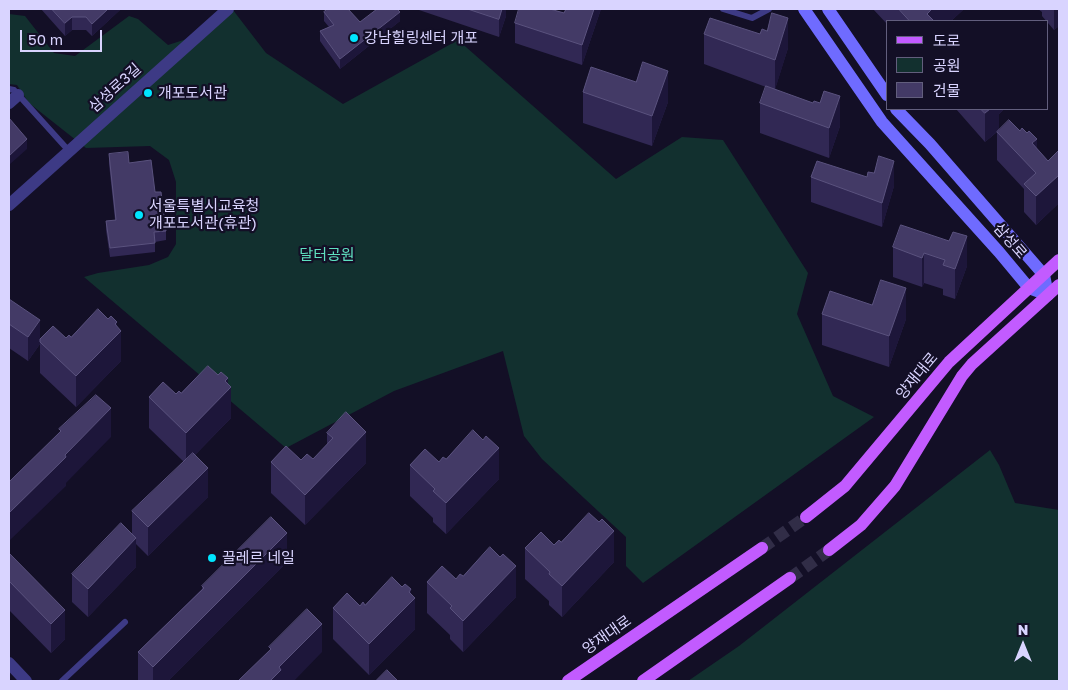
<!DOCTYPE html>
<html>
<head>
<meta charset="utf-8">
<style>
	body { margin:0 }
	#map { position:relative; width:1068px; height:690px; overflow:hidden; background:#130f26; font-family:"Golos Text","Noto Sans KR",sans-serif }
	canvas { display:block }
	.frame { position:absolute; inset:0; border:10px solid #d9d4ff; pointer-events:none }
	.legend { position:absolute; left:886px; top:20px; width:162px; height:90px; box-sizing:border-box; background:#130f26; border:1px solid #625e7d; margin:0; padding:6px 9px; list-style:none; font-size:15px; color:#d9d4ff }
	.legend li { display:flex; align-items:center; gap:10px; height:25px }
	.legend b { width:25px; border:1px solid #625e7d }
	.north { position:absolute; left:998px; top:620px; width:50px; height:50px; -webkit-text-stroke:4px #130f26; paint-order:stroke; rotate:0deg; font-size:14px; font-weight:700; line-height:20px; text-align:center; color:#d9d4ff }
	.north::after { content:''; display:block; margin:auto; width:18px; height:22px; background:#d9d4ff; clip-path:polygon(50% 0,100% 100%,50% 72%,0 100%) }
	.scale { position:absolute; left:20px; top:30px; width:82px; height:22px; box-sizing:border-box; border:2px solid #d9d4ff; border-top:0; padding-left:6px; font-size:15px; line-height:18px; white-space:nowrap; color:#d9d4ff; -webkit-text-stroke:4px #130f26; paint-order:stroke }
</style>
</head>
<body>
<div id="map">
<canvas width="1068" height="690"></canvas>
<div class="frame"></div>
<ul class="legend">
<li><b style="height:6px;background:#c25bff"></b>도로</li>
<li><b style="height:14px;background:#12302f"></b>공원</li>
<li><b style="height:14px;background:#433a66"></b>건물</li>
</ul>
<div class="north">N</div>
<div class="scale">50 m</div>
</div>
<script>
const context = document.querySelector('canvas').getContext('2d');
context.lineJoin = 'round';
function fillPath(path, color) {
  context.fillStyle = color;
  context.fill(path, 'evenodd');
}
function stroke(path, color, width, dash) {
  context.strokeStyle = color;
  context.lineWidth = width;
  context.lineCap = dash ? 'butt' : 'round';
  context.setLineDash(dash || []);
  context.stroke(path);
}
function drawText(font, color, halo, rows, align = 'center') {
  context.font = font + ' "Golos Text","Noto Sans KR",sans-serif';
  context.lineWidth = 4.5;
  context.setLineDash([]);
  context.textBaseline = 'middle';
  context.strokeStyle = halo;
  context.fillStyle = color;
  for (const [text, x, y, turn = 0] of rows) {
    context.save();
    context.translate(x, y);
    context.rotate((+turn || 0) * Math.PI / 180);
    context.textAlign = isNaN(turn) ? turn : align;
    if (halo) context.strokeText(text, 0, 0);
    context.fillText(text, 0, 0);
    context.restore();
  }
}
const green = new Path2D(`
	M233 10 266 53 343 104 458 40 616 179 682 137 723 140 808 273 797 314 833 396 874 417 643 583 626 566V537L542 459 524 436 503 351 394 391 286 448 84 277 98 273 149 265 168 257 176 244V182L169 160 150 146 86 148 29 103 17 85 9 84V14L25 16 54 53 75 56 129 16 138 19 168 45 196 36Z
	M990 450 999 465 1015 503 1059 510V681H688L739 646Z`);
const primaryTunnel = new Path2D(`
	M762 548 806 517
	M790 578 829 550`);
const service = new Path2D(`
	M723 9 752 18 769 9
	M9 89 14 90 69 151
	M62 681 125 622`);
const minor = new Path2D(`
	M9 103 18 95`);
const tertiary = new Path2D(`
	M9 205 228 9
	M9 663 26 681`);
const secondary = new Path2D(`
	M804 9 882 122 999 252 1029 288 1048 295
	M828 9 887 95
	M896 109 930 144 1044 275 1048 295`);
const primary = new Path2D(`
	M806 517 845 486 949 362 1059 260
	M829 550 861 525 895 486 962 376 972 364 1059 285
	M568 681 762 548
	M643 681 790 578`);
const wall = new Path2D(`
	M41 9H121L92 36 86 30H72L65 36Z
	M416 9H506V16L499 37Z
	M566 9H601L582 65 515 43V23L564 13Z
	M873 9H964L951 21H887V24Z
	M1038 9H1059V26L1054 30 1042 16V12Z
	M324 12 360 22 400 21 340 69 320 41V31L329 27 324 21Z
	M704 34 788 48 775 89 840 126 829 158 760 133V103L766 87 704 64Z
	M583 92 668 102 652 146 583 123Z
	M956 109H1004L999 114V130L1037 149 1048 161 1059 150V203L1036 225 1024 212V189L997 160V132L985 142Z
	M109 154 129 163 155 192 166 231V240L155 242V252L110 257 106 230V221L115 220 109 164Z
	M811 177 894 186 882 227 811 202Z
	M901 225 967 266 955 299 943 295V289L924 283 922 287 893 277V247Z
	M9 299 40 344 28 361 9 348Z
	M822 314 906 319 889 367 822 345Z
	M117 327 121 361 76 407 40 373V339L66 338Z
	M228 383 231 418 195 455 208 497 148 556 136 544V567L88 617 72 602V574L132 534V511L184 462 149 428V397L181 393Z
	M327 433 366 463 305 525 271 493V462L313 459 327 445Z
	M483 440 499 479 446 534 433 522V518L410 496V465L439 462Z
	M561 542 614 562 562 617 549 605V601L525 579V548L554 545Z
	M9 553 65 639 51 653 9 610Z
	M287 562 168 681H139L138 680V652L202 589V586Z
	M463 576 516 597 463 652 450 639V635L427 613V582L456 579Z
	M411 595 415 629 369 675 333 639V608L360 606Z`);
const shadedWall = new Path2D(`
	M108 9H121L92 36V24Z
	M502 9H506V16L499 37V19Z
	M594 9H601L582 65V45Z
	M932 9H964L951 21H927V14Z
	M1054 9H1059V26L1054 30Z
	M400 12V21L340 69V59Z
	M72 17V30L65 36V23Z
	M788 18V48L775 90V60Z
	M1048 40V69L1047 70V42Z
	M668 71V102L652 146V116Z
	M840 96V126L829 158V128Z
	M990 109H1004L999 114V130L985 142V113Z
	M27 139V149L9 165V156Z
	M1037 139V168L1032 143Z
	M894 161V186L882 227V203Z
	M1059 175V203L1036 225V196Z
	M967 236V266L955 299V269Z
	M924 253V283L922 287V258Z
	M906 288V319L889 367V336Z
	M40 320V344L28 361V337Z
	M117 322V334L121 331V361L76 407V376Z
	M228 378V391L231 387V418L186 464V433Z
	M111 408V437L66 483V486L9 541V513Z
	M366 432V463L305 525V495Z
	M499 448V479L446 534V503Z
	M208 468V497L148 556V527Z
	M614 531V562L562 617V586Z
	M287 533V562L168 681H153V667Z
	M136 538V567L88 617V589Z
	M516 566V597L463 652V621Z
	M411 589V602L415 598V629L369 675V644Z
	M65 610V639L51 653V624Z
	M322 624V652L294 681H270L279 667Z`);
const building = new Path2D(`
	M52 9H108L92 24 86 17H72L65 23Z
	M328 9H348L360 22 377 9H397L400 12 340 59 320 31 334 25 324 12Z
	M468 9H502L499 19Z
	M519 9H550L564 13 566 9H594L582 45 515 23Z
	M899 9H932L927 14 934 21H910Z
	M772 13 788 18 775 60 704 34 710 18 760 34 762 29 767 31Z
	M643 62 668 71 652 116 583 92 591 67 636 82Z
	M766 86 813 103 814 101 820 103 824 91 840 96 829 128 760 103Z
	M981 109H990L985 113Z
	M9 118 27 139 9 156Z
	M1009 120 1020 131 1022 128 1027 133 1029 131 1037 139 1032 143 1048 161 1059 150V175L1036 196 1024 184 1036 173 997 132Z
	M128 152 129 163 151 160 155 192H161L166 231 154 232 155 243 110 248 106 221 116 220 109 154Z
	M879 156 894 161 882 203 811 177 817 161 867 177 868 172 874 173Z
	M901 225 949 241 953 232 967 236 955 269 943 265 945 260 924 253 922 258 893 247Z
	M881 280 906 288 889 336 822 314 830 291 872 305Z
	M9 299 40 320 28 337 9 324Z
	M98 309 108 319 111 316 117 322 115 324 121 331 76 376 40 342V339L53 326 66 338 69 335 71 337Z
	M208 366 218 375 221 372 228 378 225 381 231 387 186 433 149 397 163 382 176 394 179 391 181 393Z
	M96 395 111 408 65 455 66 457 9 513V482L61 431 59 429Z
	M346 412 366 432 305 495 271 462 286 446 301 460 307 454 313 459 333 438 327 433Z
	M473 430 483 440 486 436 499 448 446 503 433 491 435 489 410 465 425 449 439 462 443 457 446 459Z
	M193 453 208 468 148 527 132 511Z
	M589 513 599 522 602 519 614 531 562 586 549 574 550 572 525 548 541 532 554 545 559 540 561 542Z
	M271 517 287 533 153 667 138 652 204 588 202 586Z
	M121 523 136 538 88 589 72 574Z
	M490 547 500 557 503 554 516 566 463 621 450 608 452 606 427 582 442 566 456 579 460 574 463 576Z
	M9 553 65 610 51 624 9 581Z
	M392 577 402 587 405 584 411 589 409 592 415 598 369 644 333 608 347 593 360 606 363 602 365 605Z
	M307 609 322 624 279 667 281 670 270 681H238L271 649 269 647Z
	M387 670 398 681H376Z`);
const markers = [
	[354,38,5,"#00e5ff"],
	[148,93,5,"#00e5ff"],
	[139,215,5,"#00e5ff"],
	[212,558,5,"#00e5ff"]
];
const poiNames = [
	["강남힐링센터 개포",364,38],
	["개포도서관",158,93],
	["서울특별시교육청",149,206],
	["개포도서관(휴관)",149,223],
	["끌레르 네일",222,558]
];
const streetNames = [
	["삼성로3길",115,88,-42],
	["삼성로",1010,241,49],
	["양재대로",917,376,-50],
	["양재대로",607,635,-35]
];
const parkNames = [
	["달터공원",327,255]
];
fillPath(green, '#12302f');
stroke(primaryTunnel, '#312d47', 12, [12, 6]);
stroke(service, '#3d3a85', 6);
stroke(minor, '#3d3a85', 12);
stroke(tertiary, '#3d3a85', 12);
stroke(secondary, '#6f6bff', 12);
stroke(primary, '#c25bff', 12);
fillPath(wall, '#312854');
fillPath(shadedWall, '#1d163a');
fillPath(building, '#433a66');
stroke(building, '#5a527e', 1);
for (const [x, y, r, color] of markers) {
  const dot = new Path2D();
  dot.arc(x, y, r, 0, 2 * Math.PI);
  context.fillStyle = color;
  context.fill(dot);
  stroke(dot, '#130f26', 2);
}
drawText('15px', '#d9d4ff', '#130f26', poiNames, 'left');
drawText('15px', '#d9d4ff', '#130f26', streetNames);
drawText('15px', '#5fe0c0', '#130f26', parkNames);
</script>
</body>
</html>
